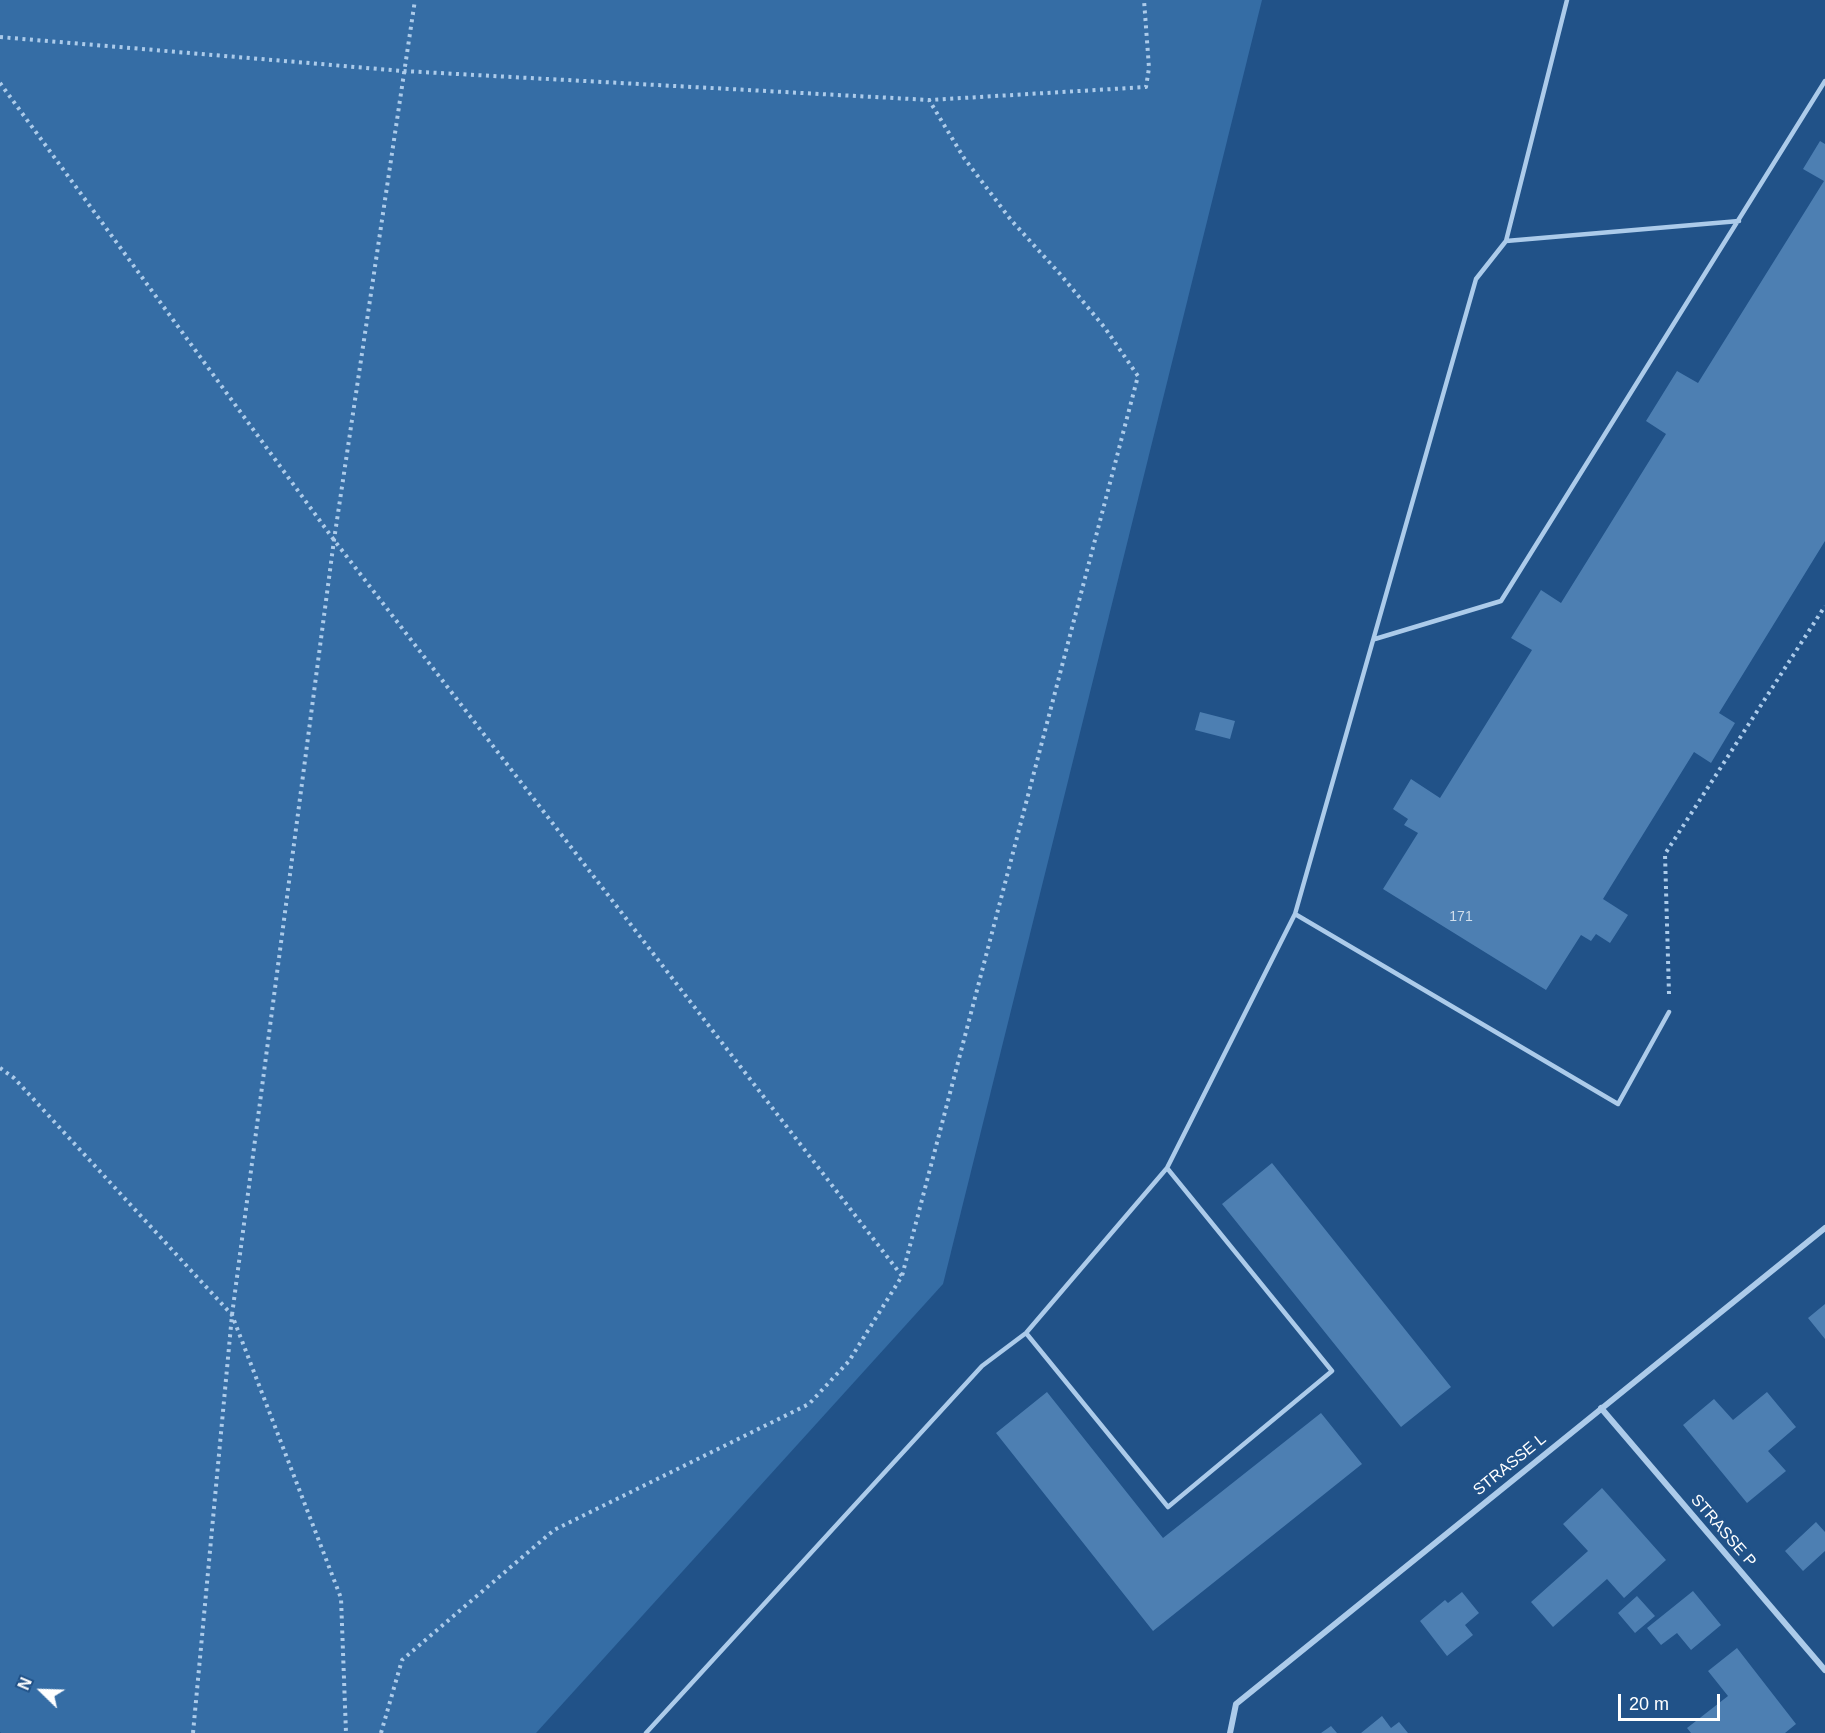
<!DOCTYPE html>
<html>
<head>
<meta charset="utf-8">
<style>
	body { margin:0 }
	#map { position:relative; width:1825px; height:1733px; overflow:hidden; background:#215288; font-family:Helvetica,sans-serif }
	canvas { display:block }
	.north { position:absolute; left:12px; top:1661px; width:60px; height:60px; -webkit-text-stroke:4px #215288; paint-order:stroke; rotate:293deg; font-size:16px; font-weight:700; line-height:24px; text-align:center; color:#fff }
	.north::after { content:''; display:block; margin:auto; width:21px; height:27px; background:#fff; clip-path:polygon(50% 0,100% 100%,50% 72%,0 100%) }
	.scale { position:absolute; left:1618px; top:1694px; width:102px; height:27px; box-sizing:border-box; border:3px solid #fff; border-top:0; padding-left:8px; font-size:18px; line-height:21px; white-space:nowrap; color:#fff; -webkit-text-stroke:4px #215288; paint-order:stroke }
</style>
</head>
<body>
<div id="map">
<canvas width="1825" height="1733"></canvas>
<div class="north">N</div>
<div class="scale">20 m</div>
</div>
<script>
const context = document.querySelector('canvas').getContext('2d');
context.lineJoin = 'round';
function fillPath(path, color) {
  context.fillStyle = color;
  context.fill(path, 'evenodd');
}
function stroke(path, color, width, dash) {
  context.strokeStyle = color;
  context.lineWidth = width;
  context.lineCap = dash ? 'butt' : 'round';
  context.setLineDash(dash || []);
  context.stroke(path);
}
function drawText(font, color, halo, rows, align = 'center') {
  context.font = font + ' Helvetica,sans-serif';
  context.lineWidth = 6;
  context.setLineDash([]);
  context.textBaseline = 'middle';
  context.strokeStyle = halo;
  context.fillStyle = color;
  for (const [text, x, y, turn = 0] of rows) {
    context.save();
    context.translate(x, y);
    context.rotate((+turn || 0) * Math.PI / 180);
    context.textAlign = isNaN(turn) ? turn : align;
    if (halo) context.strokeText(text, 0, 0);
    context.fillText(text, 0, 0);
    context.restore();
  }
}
const green = new Path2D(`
	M0 0H1262L943 1284 536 1733H1L0 1732Z`);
const building = new Path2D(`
	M1820 141 1825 144V541L1719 713 1735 723 1711 763 1694 752 1603 899 1628 915 1610 943 1596 934 1591 941 1581 935 1546 990 1383 889 1418 833 1404 825 1408 819 1393 809 1411 779 1440 798 1532 650 1511 638 1541 590 1561 603 1666 434 1646 421 1677 371 1698 383 1824 181 1803 169Z
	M1200 712 1235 721 1230 739 1195 730Z
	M1272 1163 1451 1387 1401 1427 1222 1204Z
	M1825 1304V1339L1808 1318Z
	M1047 1392 1163 1538 1321 1413 1362 1464 1153 1631 996 1433Z
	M1767 1392 1796 1427 1768 1451 1786 1471 1747 1503 1683 1425 1714 1399 1733 1420Z
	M1602 1488 1666 1560 1624 1598 1607 1579 1553 1627 1531 1602 1588 1551 1563 1524Z
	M1816 1522 1825 1532V1551L1803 1571 1785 1551Z
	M1693 1591 1721 1625 1691 1650 1677 1633 1661 1645 1647 1628Z
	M1462 1592 1479 1613 1465 1625 1473 1635 1447 1656 1420 1621 1445 1600 1448 1603Z
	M1637 1596 1655 1616 1635 1633 1618 1613Z
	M1737 1648 1796 1724 1785 1733H1691L1687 1728 1728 1696 1708 1671Z
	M1382 1716 1391 1728 1399 1722 1408 1733H1361Z
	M1331 1726 1337 1733H1321Z`);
const path = new Path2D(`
	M0 37 403 71 929 100 1146 87 1149 68 1144 0
	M0 83 334 540 902 1276
	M1669 994 1665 854 1825 606
	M0 1068 14 1078 232 1315 341 1598 346 1733
	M193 1733 232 1315 334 540 415 0
	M381 1733 402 1660 554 1530 809 1404 849 1361 902 1276 1138 376 1105 328 1060 274 1011 220 964 158 929 100`);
const lane = new Path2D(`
	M1506 241 1739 221
	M1375 639 1501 601 1825 81
	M1295 914 1618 1104 1669 1012
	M1026 1333 1168 1507 1332 1371 1167 1168
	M646 1733 982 1366 1026 1333 1167 1168 1295 914 1476 279 1506 241 1567 0`);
const street = new Path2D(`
	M1601 1408 1825 1670
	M1230 1733 1236 1704 1825 1228`);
const numberNames = [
	["171",1461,917]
];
const streetNames = [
	["STRASSE L",1510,1465,-39],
	["STRASSE P",1723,1531,49]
];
fillPath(green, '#356da5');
fillPath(building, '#4d7fb2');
stroke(path, '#accbea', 4, [3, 4.5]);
stroke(lane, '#accbea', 4.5);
stroke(street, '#accbea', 6);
drawText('14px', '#d2dfec', null, numberNames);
drawText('16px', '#fff', '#215288', streetNames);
</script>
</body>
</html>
